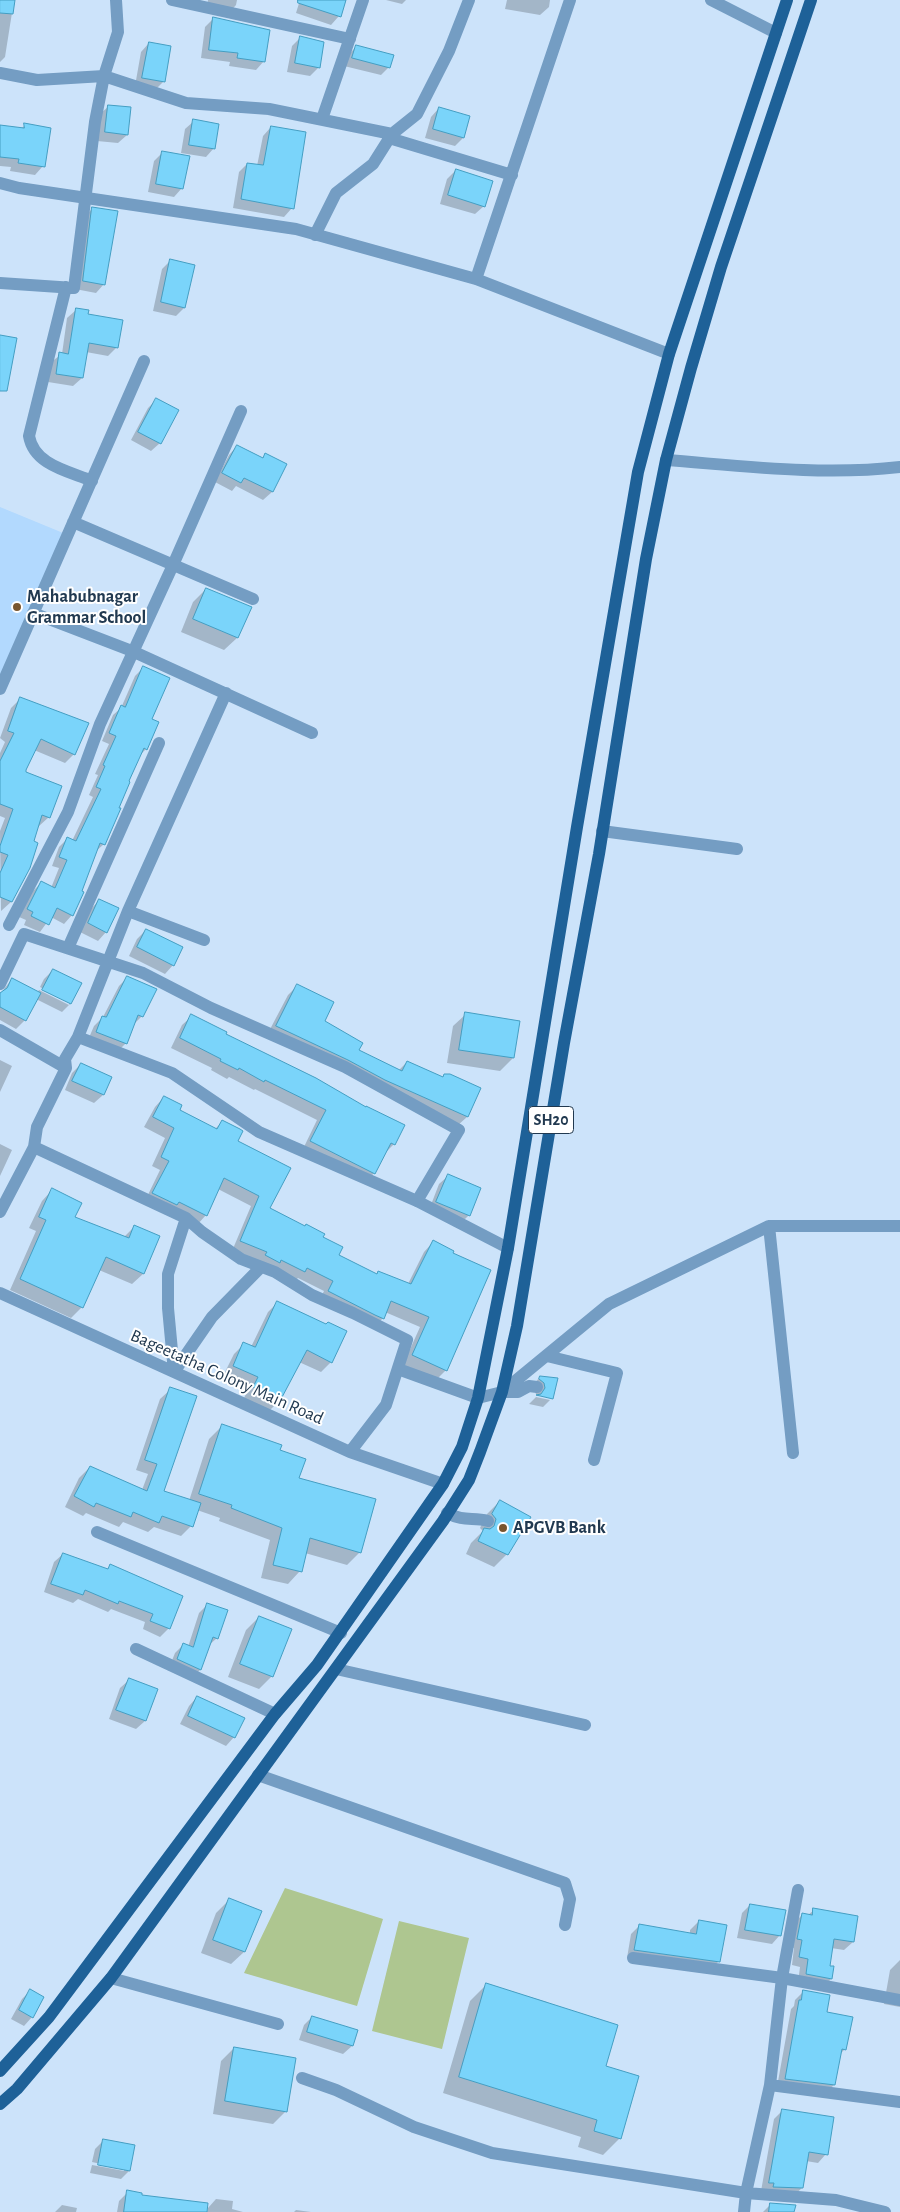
<!DOCTYPE html>
<html>
<head>
<meta charset="utf-8">
<style>
	body { margin:0 }
	canvas { display:block; background:#cce3fa }
</style>
</head>
<body>
<canvas width="900" height="2212"></canvas>
<script>
const context = document.querySelector('canvas').getContext('2d');
context.lineJoin = 'round';
function fillPath(path, color) {
  context.fillStyle = color;
  context.fill(path, 'evenodd');
}
function stroke(path, color, width, dash) {
  context.strokeStyle = color;
  context.lineWidth = width;
  context.lineCap = dash ? 'butt' : 'round';
  context.setLineDash(dash || []);
  context.stroke(path);
}
function drawText(font, color, halo, rows, align = 'center') {
  context.font = font + ' "Alegreya Sans",sans-serif';
  context.lineWidth = 4;
  context.setLineDash([]);
  context.textBaseline = 'middle';
  context.strokeStyle = halo;
  context.fillStyle = color;
  for (const [text, x, y, turn = 0] of rows) {
    context.save();
    context.translate(x, y);
    context.rotate((+turn || 0) * Math.PI / 180);
    context.textAlign = isNaN(turn) ? turn : align;
    if (halo) context.strokeText(text, 0, 0);
    context.fillText(text, 0, 0);
    context.restore();
  }
}
const built = new Path2D(`
	M0 507 68 535 0 680Z`);
const green = new Path2D(`
	M285 1888 383 1919 357 2006 244 1973Z
	M399 1921 469 1938 442 2049 372 2031Z`);
const shadow = new Path2D(`
	M0 0H14L5 57 0 62Z
	M208 0H237L236 5 228 14 207 9Z
	M300 0H345L339 16 331 25 296 13Z
	M386 0H406L402 4Z
	M507 0H550L549 7 540 15 505 9Z
	M213 19 264 61 256 70 229 66 230 62 201 58 205 27Z
	M300 38 319 67 310 76 287 72 292 46Z
	M149 43 164 81 155 90 135 86 141 52Z
	M356 47 389 67 381 75 344 66 348 55Z
	M109 106 127 135 118 143 97 141 100 114Z
	M439 108 463 138 455 146 425 138 431 117Z
	M194 121 214 148 206 157 181 153 185 129Z
	M25 125 43 166 35 175 10 171 11 167 0 166V126L21 129Z
	M271 127 292 208 284 217 233 208 239 172 247 164 257 166 263 136Z
	M163 152 182 188 174 197 148 192 154 161Z
	M456 170 484 206 475 214 440 204 447 179Z
	M93 208 104 284 96 293 75 289 84 217Z
	M171 260 184 308 176 316 153 311 162 269Z
	M76 310 87 315 116 348 108 356 86 352 82 378 73 386 48 382 51 362 62 354 67 318Z
	M157 399 160 443 151 451 131 440 148 408Z
	M237 446 261 459 266 455 285 465 272 492 263 500 236 486 232 491 215 482 229 455Z
	M206 589 237 638 224 650 181 632 193 602Z
	M143 668 150 719 146 749 139 756 104 844 95 852 72 915 64 924 51 917 40 932 24 925 26 920 19 917 33 891 41 883 51 888 59 868 52 866 59 847 67 839 72 841 93 797 89 795 98 775 95 774 109 744 102 741 113 715 121 708 135 676Z
	M20 699 74 754 65 763 34 750 25 773 49 817 39 826H37L29 867 11 902 1 911 0 831 5 818 0 816V753L5 742 0 738 11 708Z
	M99 900 106 932 98 941 80 932 91 909Z
	M146 930 173 965 165 974 129 956 137 939Z
	M53 970 80 984 70 1004 62 1012 36 999 25 1020 16 1029 0 1020V994L12 979 37 993 39 990 69 1005V1002L40 987 44 979Z
	M127 978 142 1016 133 1025 126 1043 117 1052 88 1040 94 1026 103 1017 119 986Z
	M298 985 323 1021 358 1050 398 1071 407 1062 442 1078 479 1089 467 1117 457 1126 267 1035 288 995Z
	M466 1014 519 1022 513 1058 500 1071 447 1063 453 1026Z
	M192 1016 224 1034 394 1144 384 1154 374 1173 365 1183 302 1151 317 1120 255 1089 254 1090 229 1077 227 1079 211 1070 212 1068 171 1048 182 1025Z
	M0 1060 12 1066 0 1092Z
	M81 1064 111 1078 103 1095 94 1103 65 1090 72 1073Z
	M164 1097 178 1110 215 1129 222 1122 236 1142 269 1209 322 1237 337 1256 376 1275 378 1272 408 1284 424 1252 433 1242 446 1370 436 1380 403 1365 420 1327 385 1312 383 1318 374 1327 319 1301 324 1291 298 1278 295 1281 232 1251 251 1206 218 1189 206 1215 197 1225 144 1203 160 1170 152 1166 165 1138 144 1127 155 1107Z
	M0 1144 12 1150 0 1176Z
	M448 1176 469 1215 460 1224 429 1210 439 1184Z
	M52 1190 74 1218 124 1237 134 1227 159 1237 143 1274 132 1284 99 1270 82 1307 71 1318 10 1290 36 1231 29 1228 42 1201Z
	M278 1302 331 1362 321 1372 299 1362 279 1401 269 1411 244 1398 249 1388 223 1376 234 1354 244 1344 251 1347 268 1312Z
	M540 1377 557 1379 552 1398 538 1395 537 1396 532 1386Z
	M171 1389 163 1492 189 1501 209 1439 222 1426 279 1451 298 1478 360 1552 347 1565 305 1553 300 1571 288 1584 261 1578 270 1540 219 1521 220 1518 197 1510 191 1526 181 1536 154 1527 148 1532 123 1522 119 1527 86 1513 83 1516 65 1507 79 1478 90 1467 142 1490 148 1474 136 1470 160 1399Z
	M536 1397 550 1400 543 1407 529 1404Z
	M500 1501 507 1554 494 1567 466 1554 471 1543 483 1531 480 1528 487 1514Z
	M63 1554 107 1570 111 1566 169 1628 160 1637 143 1629 145 1622 111 1609 108 1612 78 1599 73 1603 44 1592 54 1562Z
	M207 1605 217 1638 208 1646 200 1670 192 1678 169 1668 175 1653 183 1645 188 1647 199 1613Z
	M259 1617 272 1676 259 1689 228 1677 246 1630Z
	M129 1680 156 1690 145 1721 136 1729 109 1719 120 1688Z
	M197 1697 234 1737 226 1746 180 1724 189 1706Z
	M229 1900 244 1952 231 1964 201 1953 216 1913Z
	M750 1905 780 1935 772 1944 737 1938 742 1913Z
	M814 1910 857 1917 853 1942 844 1950 831 1948 828 1967 831 1979 823 1987 798 1982 800 1967 792 1965 794 1948 790 1947 794 1923 803 1914 808 1915Z
	M699 1921 719 1961 711 1969 627 1958 631 1934 640 1925 690 1935V1930Z
	M900 1960V2007L884 2004 890 1970Z
	M487 1984 547 2002V2004L604 2067 620 2138 603 2155 578 2147 581 2137 443 2093 470 2001Z
	M30 1991 32 2017 24 2026 11 2019 22 1999Z
	M803 1992 825 2013 845 2049 840 2054 834 2085 825 2093 777 2087 791 2009 794 2006 795 2000Z
	M312 2017 356 2031 352 2046 343 2054 299 2040 304 2025Z
	M234 2048 286 2111 273 2124 213 2114 221 2061Z
	M782 2111 826 2154 818 2163 806 2161 802 2188 793 2196 761 2191 774 2119Z
	M103 2141 129 2171 121 2179 90 2173 92 2165 124 2171V2169L92 2162 95 2149Z
	M128 2192 141 2196 183 2212H117L119 2201Z
	M216 2199 233 2201 232 2209 243 2212H207L208 2208Z
	M771 2204 793 2212H763Z
	M62 2205 77 2208 76 2212H55Z
	M296 2210 311 2212H294Z`);
const building = new Path2D(`
	M0 0H15L13 14 0 13Z
	M298 0H346L341 17 298 3Z
	M213 17 270 30 265 62 237 58 238 53 209 50Z
	M300 36 324 42 320 68 295 63Z
	M149 42 171 46 165 82 142 78Z
	M356 45 394 55 390 68 352 58Z
	M108 105 131 107 128 135 105 132Z
	M439 107 470 116 464 138 433 129Z
	M193 119 219 124 215 149 189 145Z
	M24 123 51 128 45 167 18 163 19 159 0 157V125L24 128Z
	M271 126 306 132 294 209 241 199 247 163 263 165Z
	M162 151 190 156 183 189 156 184Z
	M456 169 493 181 485 207 448 195Z
	M92 207 118 211 105 285 83 281Z
	M170 259 195 265 185 308 161 302Z
	M76 308 89 310 88 314 123 320 118 348 89 343 83 378 56 374 59 352 68 354Z
	M0 335 17 338 7 391H0Z
	M156 398 179 410 161 444 138 432Z
	M237 445 263 458 265 453 287 464 273 492 244 478 241 483 222 473Z
	M206 588 252 607 238 638 193 619Z
	M143 666 170 678 152 719 159 722 147 750 144 748 129 781 130 782 119 808H121L105 845 100 843 82 891 84 892 73 916 57 908 49 925 31 916 33 912 27 909 41 881 55 888 67 860 59 857 67 837 76 841 101 789 96 787 105 766 103 765 116 736 109 733 121 705 125 707Z
	M20 697 89 723 75 755 41 739 26 770V772L62 786 50 818 42 815 34 841 38 843 30 868 12 902 0 897V873L8 855 0 852V846L13 809 0 804V761L14 733 8 731Z
	M99 899 119 908 107 933 88 923Z
	M146 929 183 947 174 966 137 947Z
	M53 969 82 983 71 1004 42 990Z
	M127 976 157 989 143 1017 138 1015 127 1044 96 1032 102 1016 106 1017Z
	M12 978 41 993 26 1021 0 1007V993L7 988Z
	M297 984 334 1002 325 1021 363 1043 359 1050 402 1071 407 1061 443 1077 444 1074H450L481 1088 468 1117 385 1080 348 1060 276 1026Z
	M465 1012 520 1021 514 1058 459 1050Z
	M191 1014 227 1032 226 1034 316 1078 366 1107V1106L405 1125 395 1145 391 1143 375 1174 310 1141 326 1110 265 1080 264 1082 239 1068 238 1070 220 1061 221 1059 180 1038Z
	M81 1063 112 1077 104 1095 72 1081Z
	M164 1096 182 1105 180 1110 217 1129 222 1120 240 1129 243 1131 238 1141 291 1168 270 1208 305 1226 306 1224 325 1234 323 1237 343 1247 339 1255 377 1274 378 1271 411 1284 433 1240 454 1251 453 1253 491 1270 447 1371 412 1355 429 1317 391 1301 384 1319 375 1315 328 1291 333 1281 307 1268 305 1272 281 1260 280 1263 265 1255 267 1252 240 1241 259 1196 224 1178 207 1216 179 1202 177 1205 152 1193 169 1161 161 1157 174 1128 153 1117Z
	M448 1174 481 1188 470 1216 436 1202Z
	M52 1188 82 1203 75 1217 129 1238 134 1225 160 1236 144 1274 106 1257 83 1308 20 1279 46 1220 39 1217Z
	M277 1301 326 1324 328 1322 347 1331 332 1363 307 1350 280 1401 253 1387 258 1377 233 1366 243 1342 255 1347Z
	M540 1376 558 1378 553 1399 536 1395 541 1394 545 1388 544 1383 539 1379Z
	M170 1387 197 1396 164 1491 201 1503 193 1527 162 1516 159 1523 133 1512 131 1517 96 1503 94 1507 74 1496 90 1466 147 1491 157 1464 145 1460Z
	M222 1424 282 1445 280 1450 306 1459 299 1478 376 1499 361 1553 310 1538 302 1572 273 1565 282 1528 231 1508 232 1505 199 1494Z
	M500 1500 531 1517 508 1555 478 1541 484 1528 490 1529 494 1526 496 1519 492 1514Z
	M63 1553 108 1569 110 1564 183 1596 170 1629 150 1621 153 1614 119 1601 118 1604 85 1590 83 1595 51 1584Z
	M207 1603 228 1610 218 1639 213 1637 201 1670 177 1659 183 1643 193 1647Z
	M259 1616 292 1629 273 1677 240 1664Z
	M129 1678 158 1689 146 1721 116 1710Z
	M197 1696 245 1718 235 1738 188 1716Z
	M229 1898 262 1911 245 1952 213 1940Z
	M750 1904 786 1910 781 1936 745 1930Z
	M813 1908 858 1916 854 1942 834 1939 830 1966H834L832 1979 806 1974 808 1959 799 1957 802 1940 797 1939 802 1913 812 1915Z
	M699 1920 727 1925 720 1962 634 1950 639 1924 696 1934Z
	M486 1983 618 2025 606 2066 639 2076 621 2139 594 2131 597 2120 459 2077Z
	M30 1989 44 1997 33 2018 19 2010Z
	M803 1990 830 1995 827 2012 853 2017 846 2050 842 2049 835 2085 785 2079 799 2000H801Z
	M312 2016 358 2030 353 2046 307 2032Z
	M234 2047 296 2058 287 2112 225 2101Z
	M782 2109 834 2117 828 2155 809 2152 803 2188 773 2187 774 2183H769Z
	M103 2139 135 2145 130 2171 98 2165Z
	M127 2190 142 2193V2195L208 2203 207 2212H124Z
	M770 2203 796 2205 794 2212H769Z`);
const minor = new Path2D(`
	M172 0 350 39
	M711 0 776 33
	M0 73 37 80 104 76 186 103 269 109 392 134
	M322 119 363 0
	M389 138 512 175
	M0 183 19 188 296 229 476 279 669 354
	M315 235 336 193 373 164 392 134 417 114 449 51 469 0
	M476 279 570 0
	M0 283 74 288 95 122 104 76 118 32 116 0
	M66 287 29 436C34 465 68 471 92 481
	M666 460C744 466 822 476 900 467
	M73 522 253 599
	M33 613 132 651 312 733
	M0 689 144 361
	M602 831 737 849
	M128 911 204 940
	M9 925 68 812 100 724 173 565 241 411
	M68 948 159 743
	M0 984 24 934 143 973 211 1008 345 1067 459 1130 417 1201
	M0 1030 66 1068 65 1059 78 1037 172 1073 259 1132 417 1201 508 1248
	M78 1037 128 911 226 693
	M34 1147 186 1218
	M0 1212 34 1147 37 1127 66 1068
	M769 1226 793 1453
	M0 1293 350 1452 443 1484
	M547 1356 617 1373 594 1460
	M398 1369 478 1398 502 1392 609 1304 769 1226H900
	M174 1372 168 1308V1274L186 1218 202 1232 241 1259 275 1272 312 1295 353 1313 407 1340 386 1405 350 1452
	M174 1372 212 1317 261 1267
	M502 1392H518L529 1386 537 1387
	M447 1513C464 1522 472 1517 488 1521
	M97 1532 341 1633
	M136 1649 275 1714
	M336 1669 585 1725
	M258 1775 565 1883 570 1899 565 1925
	M633 1958 782 1978 900 2000
	M111 1978 278 2024
	M302 2078 336 2090 414 2127 492 2153 746 2193 836 2200 885 2212
	M770 2085 900 2102
	M744 2212 746 2193 770 2085 782 1978 798 1890`);
const major = new Path2D(`
	M0 2071 49 2017 275 1714 317 1665 443 1484 462 1447 478 1398 508 1248 577 827 638 472 669 354 787 0
	M0 2104 17 2089 111 1978 443 1521 469 1480 480 1452 502 1392 517 1326 564 1043 599 854 646 559 666 460 691 368 721 267 811 0`);
const markers = [
	[17,607,5,"#78552e"],
	[503,1528,5,"#78552e"]
];
const shields = [
	[551,1120,45]
];
const shieldNames = [
	["SH20",551,1120]
];
const poiNames = [
	["Mahabubnagar",27,597],
	["Grammar School",27,618],
	["APGVB Bank",513,1528]
];
const streetNames = [
	["Bageetatha Colony Main Road",227,1377,24]
];
fillPath(built, '#b2d9fe');
fillPath(green, '#aec690');
fillPath(shadow, '#0003');
fillPath(building, '#7ad4fa');
stroke(building, '#449ec2', 1);
stroke(minor, '#749dc3', 12);
stroke(major, '#1e6198', 12);
for (const [x, y, r, color] of markers) {
  const dot = new Path2D();
  dot.arc(x, y, r, 0, 2 * Math.PI);
  context.fillStyle = color;
  context.fill(dot);
  stroke(dot, '#fff', 2);
}
for (const [x, y, w] of shields) {
  const box = new Path2D();
  box.roundRect(x - w / 2, y - 13.5, w, 27, 4);
  context.fillStyle = '#fff';
  context.fill(box);
  stroke(box, '#213950', 1);
}
drawText('bold 16px', '#213950', null, shieldNames);
drawText('bold 18px', '#213950', '#fff', poiNames, 'left');
drawText('18px', '#213950', '#fff', streetNames);
</script>
</body>
</html>
